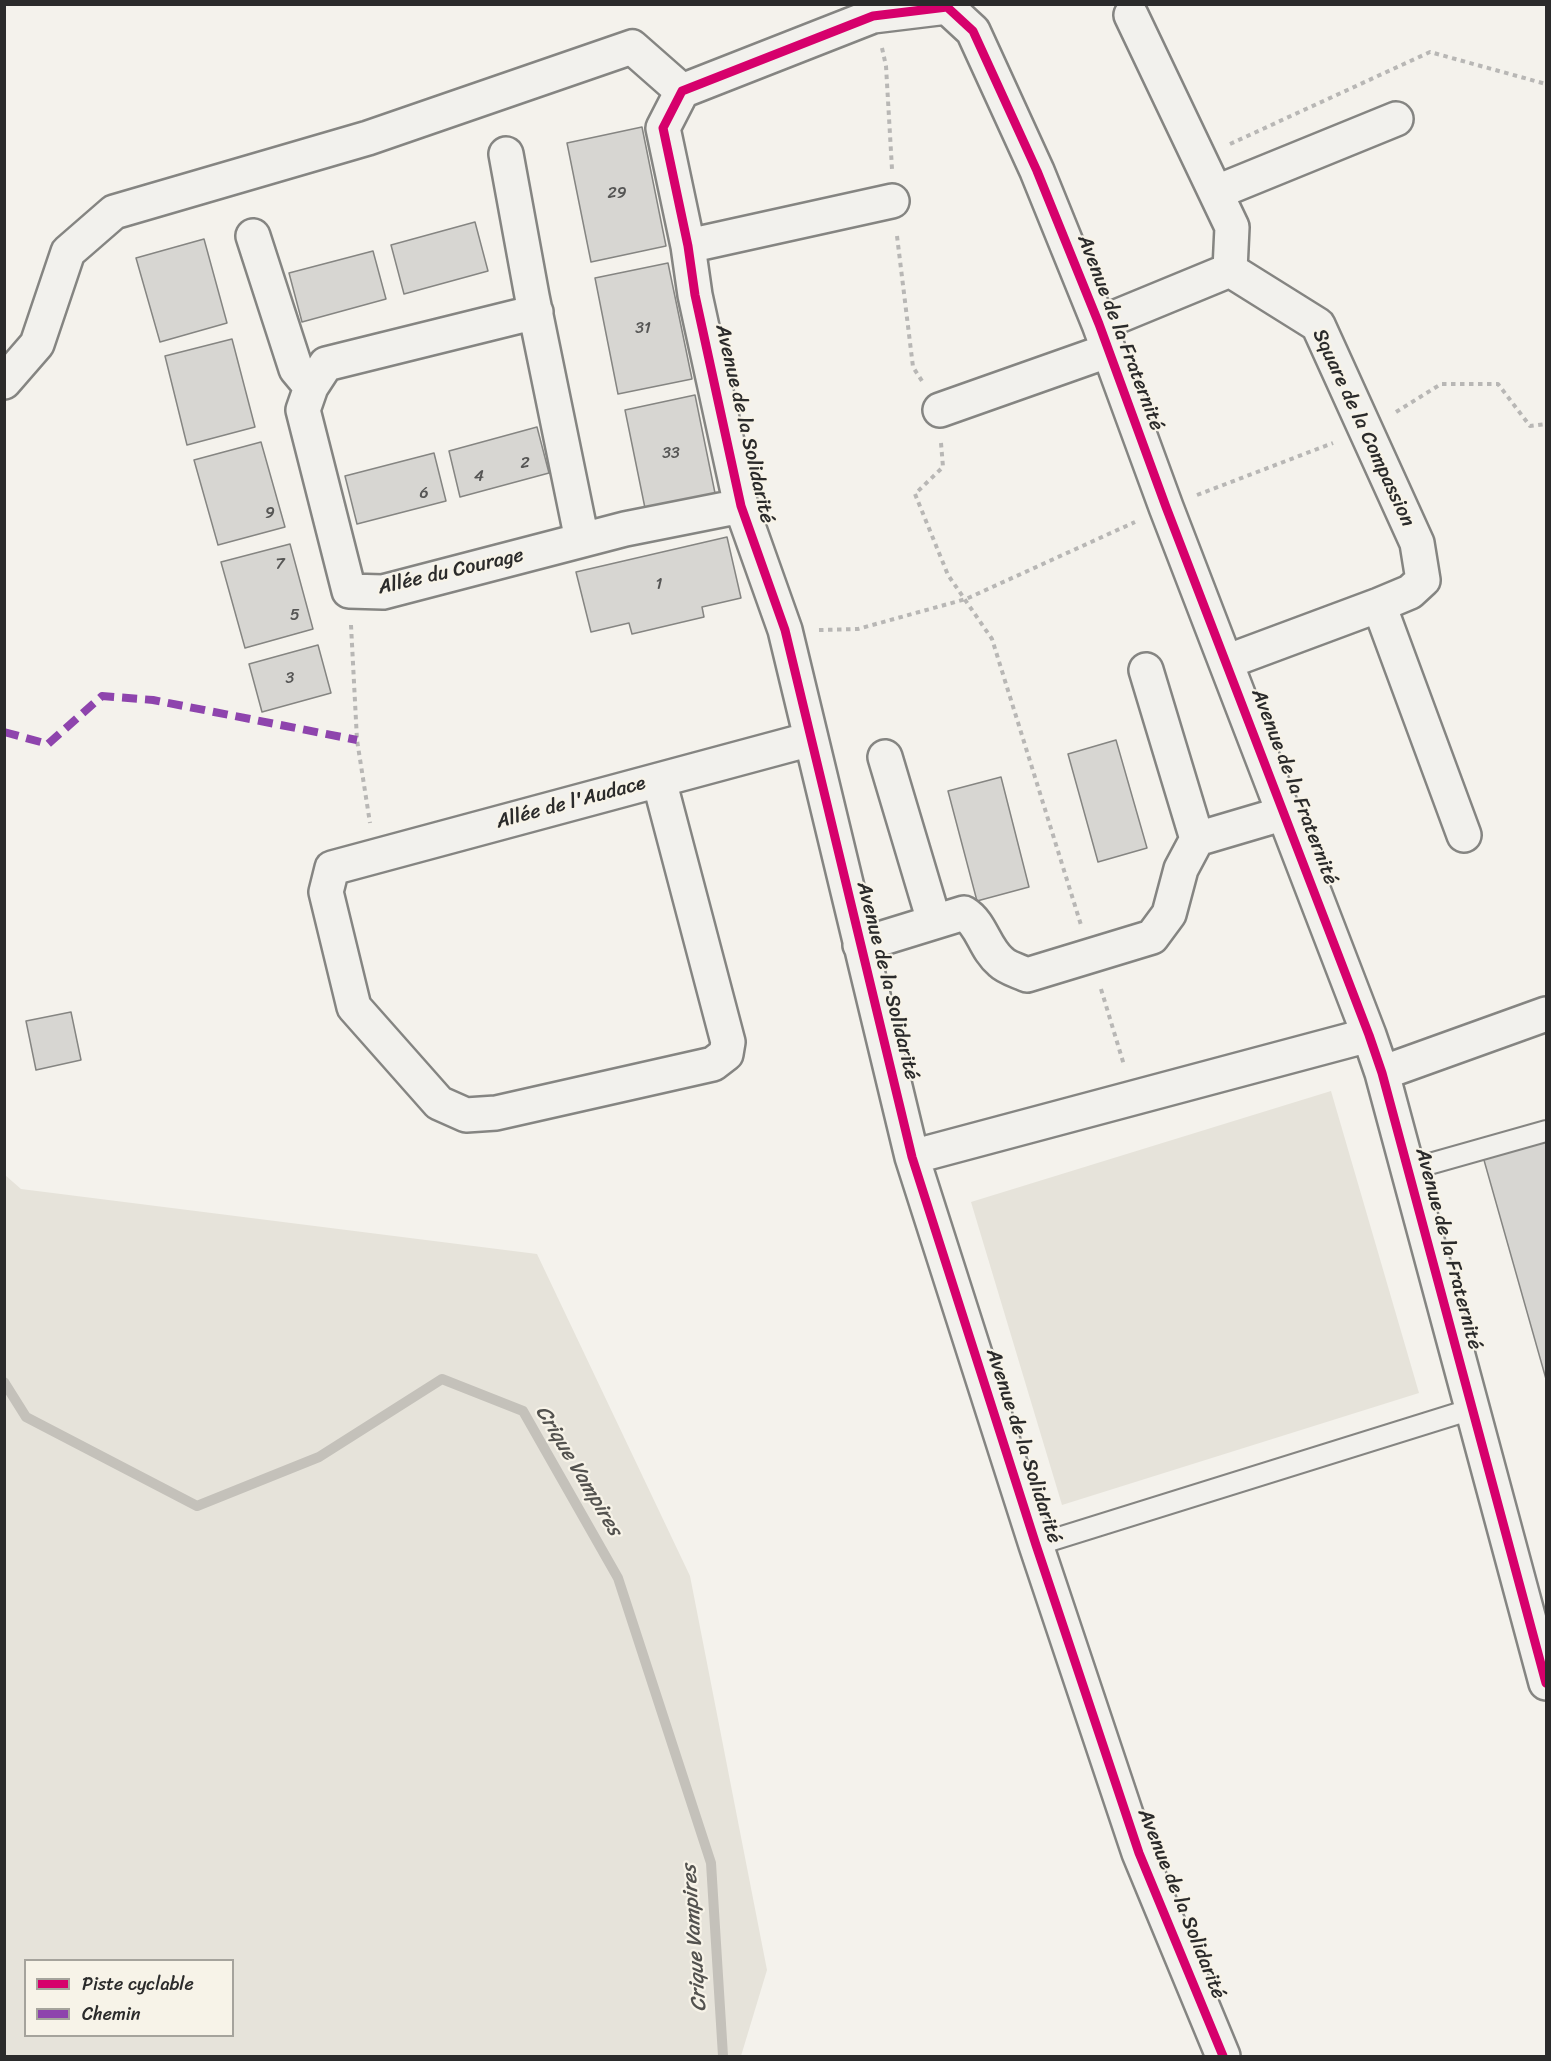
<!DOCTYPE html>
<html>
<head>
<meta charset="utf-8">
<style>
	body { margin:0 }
	#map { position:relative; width:1551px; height:2061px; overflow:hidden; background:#f4f2ec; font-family:Sriracha,sans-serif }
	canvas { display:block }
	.frame { position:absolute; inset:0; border:6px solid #2b2b2b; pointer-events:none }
	.legend { position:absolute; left:24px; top:1959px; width:210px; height:78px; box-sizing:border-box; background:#f7f3e8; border:2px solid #a5a39c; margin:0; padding:8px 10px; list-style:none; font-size:18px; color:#2b2b2b }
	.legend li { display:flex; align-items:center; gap:12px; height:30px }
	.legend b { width:30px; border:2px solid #a5a39c }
</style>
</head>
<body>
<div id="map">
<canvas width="1551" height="2061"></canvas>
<div class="frame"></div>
<ul class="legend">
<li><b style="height:8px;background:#d6006c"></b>Piste cyclable</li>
<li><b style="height:8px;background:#8e44ad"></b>Chemin</li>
</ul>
</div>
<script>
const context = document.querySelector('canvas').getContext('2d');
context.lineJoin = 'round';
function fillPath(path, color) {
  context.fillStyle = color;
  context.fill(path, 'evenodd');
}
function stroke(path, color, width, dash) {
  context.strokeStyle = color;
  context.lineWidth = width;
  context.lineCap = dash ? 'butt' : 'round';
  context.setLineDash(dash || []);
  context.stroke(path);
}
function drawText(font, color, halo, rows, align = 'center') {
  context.font = font + ' Sriracha,sans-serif';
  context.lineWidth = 4.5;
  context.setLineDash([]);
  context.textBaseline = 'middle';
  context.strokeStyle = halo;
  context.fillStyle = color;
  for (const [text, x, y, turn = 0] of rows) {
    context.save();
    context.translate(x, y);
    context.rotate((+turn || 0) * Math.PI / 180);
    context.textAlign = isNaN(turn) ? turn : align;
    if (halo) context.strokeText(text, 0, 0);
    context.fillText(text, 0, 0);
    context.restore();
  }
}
const green = new Path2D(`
	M1331 1091 1419 1393 1062 1505 971 1202Z
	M5 1175 21 1189 537 1254 690 1576 767 1970 741 2056H5ZM26 1960H232V2036H26Z`);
const stream = new Path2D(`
	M4 1382 26 1417 197 1506 319 1457 442 1379 523 1411 618 1578 711 1863 723 2056`);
const building = new Path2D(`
	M642 127 666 246 591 262 567 143Z
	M475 222 488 271 404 294 391 245Z
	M204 239 227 323 160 342 136 258Z
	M373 251 386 299 302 322 289 273Z
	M668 263 692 379 618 394 595 278Z
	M232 339 255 427 187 445 165 356Z
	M695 395 716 498 646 513 625 410Z
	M537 427 549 473 460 497 449 451Z
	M261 442 285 527 218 545 194 460Z
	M434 453 446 501 357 524 345 476Z
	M727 537 741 598 702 607 704 617 632 634 629 623 591 632 576 572Z
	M290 544 313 629 245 648 221 562Z
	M318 645 331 693 262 712 249 664Z
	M1116 740 1147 848 1098 862 1068 754Z
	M1001 777 1029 887 977 901 948 791Z
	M71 1012 81 1060 36 1070 26 1021Z
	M1546 1128V1379L1480 1146Z`);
const path = new Path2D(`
	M882 48 886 66 892 169
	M1230 144 1430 52 1546 84
	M897 236 913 367 922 381
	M1396 412 1441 384H1498L1530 426 1546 424
	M941 443 943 467 915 494 948 575 992 639 1081 925
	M1197 495 1333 443
	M351 625 357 740 370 823
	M819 630 858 629 966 599 1135 522
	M1101 989 1124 1065`);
const service = new Path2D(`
	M1408 1170 1546 1131
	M1036 1545 1472 1409`);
const minor = new Path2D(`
	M506 154 532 296 582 540
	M1217 192 1396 119
	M253 236 296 369 311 387
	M688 246 892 201
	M536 312 326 364 311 387 303 410 349 591 383 592 625 529 741 506
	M1099 324 1230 270 1232 227 1131 15
	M4 382 37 344 68 252 114 212 368 138 632 47 682 91
	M940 410 1107 351
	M1379 605 1464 835
	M1226 662 1379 605 1410 592 1423 580 1417 543 1318 325 1230 270
	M1146 670 1197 839
	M885 757 934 921
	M659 780 728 1042 726 1054 713 1064 496 1113 466 1115 439 1103 354 1007 326 892 332 868 811 739
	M860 945 964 913C982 924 984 948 1001 962 1007 968 1019 971 1027 975L1152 937 1169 914 1181 869 1197 839 1285 813
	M1382 1073 1546 1014
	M912 1157 1369 1035
	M1223 2056 1139 1853 1036 1545 912 1157 785 630 741 506 695 295 688 246 663 128 682 91 873 16 947 7 973 31 1037 171 1099 324 1166 507 1369 1035 1382 1073 1546 1683`);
const quiet = new Path2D(`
	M4 732 48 744 102 696 153 700 357 740`);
const cycleway = new Path2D(`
	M1223 2056 1139 1853 1036 1545 912 1157 785 630 741 506 695 295 688 246 663 128 682 91 873 16 947 7 973 31 1037 171 1099 324 1166 507 1369 1035 1382 1073 1546 1683`);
const numberNames = [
	["29",617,194],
	["31",643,329],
	["33",671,454],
	["2",525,464],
	["4",479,477],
	["6",424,494],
	["9",270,514],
	["7",280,565],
	["1",659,585],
	["5",295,616],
	["3",290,679]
];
const streetNames = [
	["Avenue de la Fraternité",1120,333,69],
	["Avenue de la Solidarité",744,424,77],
	["Square de la Compassion",1363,428,65],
	["Allée du Courage",451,572,-13],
	["Avenue de la Fraternité",1294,787,69],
	["Allée de l'Audace",571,803,-15],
	["Avenue de la Solidarité",887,981,76],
	["Avenue de la Fraternité",1448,1249,75],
	["Avenue de la Solidarité",1023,1446,72],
	["Avenue de la Solidarité",1181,1904,68]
];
const waterNames = [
	["Crique Vampires",578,1471,59],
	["Crique Vampires",695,1938,-94]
];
fillPath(green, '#e6e3da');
stroke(stream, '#c4c1ba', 10);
fillPath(building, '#d7d6d2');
stroke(building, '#858582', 1.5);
stroke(service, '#858582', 24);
stroke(minor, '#858582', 38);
stroke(path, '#b8b7b5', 4, [4.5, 4.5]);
stroke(service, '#f2f1ed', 20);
stroke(minor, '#f2f1ed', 33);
stroke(quiet, '#8e44ad', 8, [15, 8]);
stroke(cycleway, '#d6006c', 9);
drawText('16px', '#565655', null, numberNames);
drawText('20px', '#2b2b2b', '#f7f3e8', streetNames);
drawText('italic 21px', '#53524f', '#f7f3e8', waterNames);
</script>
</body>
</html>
